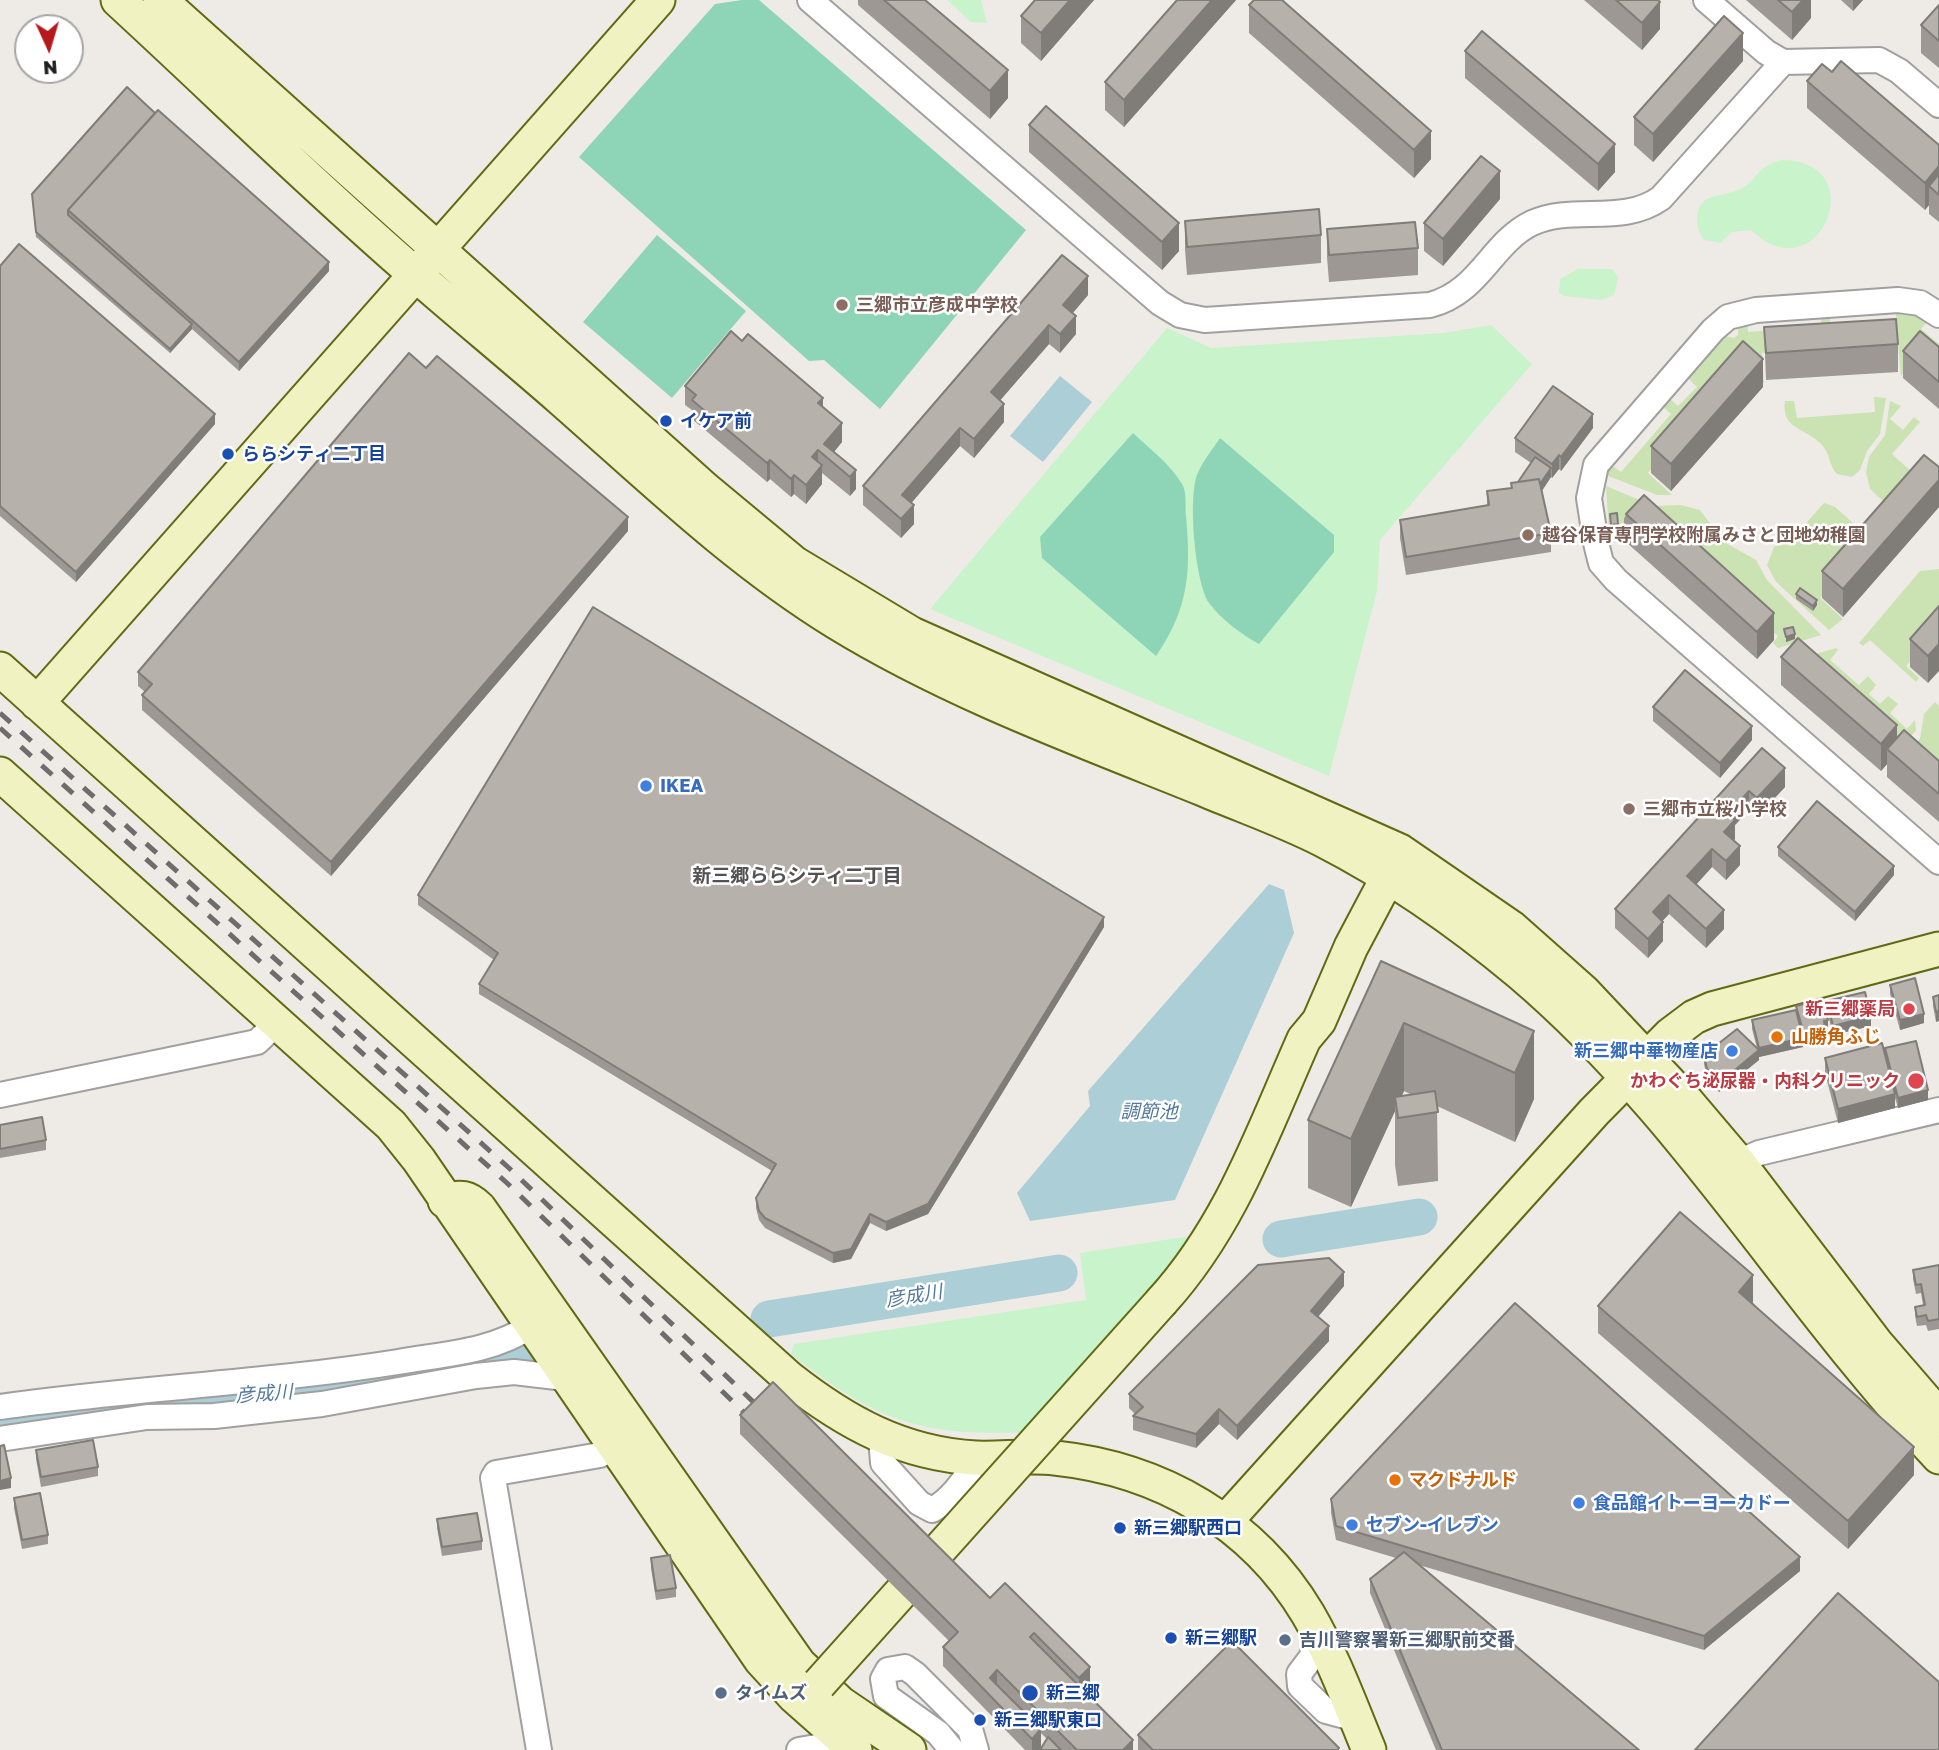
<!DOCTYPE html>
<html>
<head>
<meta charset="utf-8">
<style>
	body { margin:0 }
	#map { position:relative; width:1939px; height:1750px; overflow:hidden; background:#eeebe6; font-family:"Golos Text",sans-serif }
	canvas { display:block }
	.north { position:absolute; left:14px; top:14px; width:70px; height:70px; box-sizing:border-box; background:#fff; border:2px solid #a5a5a5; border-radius:50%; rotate:176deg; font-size:19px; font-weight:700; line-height:28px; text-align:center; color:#1f1f1f }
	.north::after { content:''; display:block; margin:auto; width:24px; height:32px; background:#b5191c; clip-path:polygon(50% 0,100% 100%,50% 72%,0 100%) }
</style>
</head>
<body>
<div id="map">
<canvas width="1939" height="1750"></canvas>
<div class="north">N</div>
</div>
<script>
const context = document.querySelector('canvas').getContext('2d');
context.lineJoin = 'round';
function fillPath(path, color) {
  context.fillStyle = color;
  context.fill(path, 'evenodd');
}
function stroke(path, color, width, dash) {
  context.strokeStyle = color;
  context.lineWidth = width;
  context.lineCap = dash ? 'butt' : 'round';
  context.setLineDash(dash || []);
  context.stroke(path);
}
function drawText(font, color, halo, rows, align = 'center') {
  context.font = font + ' "Golos Text","Noto Sans JP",sans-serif';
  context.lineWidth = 5;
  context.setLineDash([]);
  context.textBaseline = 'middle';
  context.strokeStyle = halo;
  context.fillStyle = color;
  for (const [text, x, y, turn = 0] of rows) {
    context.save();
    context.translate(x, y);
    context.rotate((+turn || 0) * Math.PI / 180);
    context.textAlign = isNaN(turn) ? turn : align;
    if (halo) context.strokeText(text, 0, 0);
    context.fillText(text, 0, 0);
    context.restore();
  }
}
const grass = new Path2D(`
	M1896 310 1930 319 1921 329 1939 344V370L1920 354 1901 376 1898 343 1762 353 1764 383 1741 366 1648 473 1672 495H1657L1603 474 1610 464 1621 472 1671 414 1660 404 1668 397 1678 406 1697 387 1687 377 1724 336 1734 338 1738 335V325L1747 320 1748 332 1821 326V314H1830V325L1896 321Z
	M1874 397 1886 398 1880 434 1867 451 1860 470 1852 477 1837 474C1830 467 1830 457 1825 449 1812 428 1780 432 1785 401H1794L1797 418 1875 412Z
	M1890 401 1901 406 1890 419 1903 430 1914 417 1920 422 1892 454 1914 474 1932 473 1939 466V474L1894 511 1870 489 1866 472 1869 457 1885 435Z
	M1606 486 1654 506 1681 505 1700 510 1724 542 1756 560 1767 580 1821 635 1778 648 1773 643 1778 636 1642 519 1628 534 1609 533Z
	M1824 503 1835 507 1870 538 1820 598 1843 619 1829 630 1776 582 1767 565 1774 547 1799 531Z
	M1939 569V629L1906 666 1919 678 1916 682 1870 640 1863 646 1859 643 1920 571Z
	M1836 648 1838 650 1830 660 1859 685 1868 676 1876 685 1869 694 1880 704 1888 696 1898 704 1890 713 1907 729 1915 720 1916 730 1901 749 1796 660Z
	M1935 702 1939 706V783L1906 754 1920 739 1924 714Z`);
const park = new Path2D(`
	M947 0H981L987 23 971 22Z
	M1782 160C1875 161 1819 296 1751 230L1732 232 1720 243 1704 240C1699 233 1697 228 1697 219 1698 190 1723 199 1742 188 1759 179 1754 167 1782 160Z
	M1578 269H1612L1618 277 1614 295 1601 300 1564 296 1559 293 1560 279Z
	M1491 325 1532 364 1380 540 1377 591 1329 776 930 609 1167 328 1211 348 1444 333Z
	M1197 1235 1031 1432C922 1437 877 1422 791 1354L794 1344 1086 1300 1080 1253Z`);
const pitch = new Path2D(`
	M742 0H759L1026 230 880 409 824 360 809 361 579 157 715 4Z
	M657 235 746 311 672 398 583 322Z
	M1133 433C1150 449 1170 464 1182 484 1187 492 1185 506 1186 516 1191 572 1189 608 1156 656L1042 558 1040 537Z
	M1220 438 1334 535V552L1259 644C1241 634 1222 620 1209 603 1195 581 1188 500 1197 475 1202 462 1213 449 1220 438Z`);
const water = new Path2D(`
	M1060 376 1092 402 1043 462 1010 436Z
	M1269 884 1284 890 1294 933 1175 1200 1030 1221 1017 1193 1090 1106 1088 1091Z`);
const river = new Path2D(`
	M1281 1239 1419 1217
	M769 1319 1059 1273
	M0 1424 154 1402 342 1388 526 1355`);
const street = new Path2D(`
	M810 0 1160 303 1180 315 1205 320 1430 305C1480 292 1491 243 1532 223 1574 204 1622 226 1661 198L1783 62 1879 60 1899 71 1939 105
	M1706 0 1766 52 1783 62
	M1939 315 1920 303 1898 300 1756 310 1728 317 1713 330 1596 465 1589 498 1596 543 1601 563 1616 580 1939 862
	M0 1095 257 1042 278 1022
	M1738 1162 1759 1153 1939 1110
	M0 1407C132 1388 266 1383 398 1362 444 1354 492 1352 531 1326
	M881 1437 883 1463 919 1503 932 1510C951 1500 967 1477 977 1458
	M0 1439 147 1417 214 1416 322 1404 476 1376 514 1372 565 1378
	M1319 1636 1311 1658 1299 1674 1300 1686 1326 1711 1356 1719
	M539 1750 493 1478 496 1473 600 1455 613 1448
	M799 1750 822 1746 836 1735
	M952 1750 938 1733 886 1696 883 1679 888 1670 905 1667 915 1674 970 1729 976 1750`);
const secondary = new Path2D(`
	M118 0C217 91 313 186 415 274 463 316 512 356 560 398 649 476 734 559 836 622 950 692 1079 739 1203 789 1243 806 1284 820 1323 840 1393 876 1460 923 1520 973 1684 1112 1793 1302 1939 1457
	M160 0 705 489 794 563 912 634 1400 851 1512 928 1583 991 1682 1096 1738 1162 1876 1343 1939 1416
	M0 669 789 1378C845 1422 902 1454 976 1458 1002 1459 1029 1455 1055 1458 1160 1469 1253 1522 1308 1614 1333 1657 1350 1704 1369 1750
	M37 703 658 0
	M0 774 391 1125 419 1160 761 1660 795 1697 855 1750
	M445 1201C460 1196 468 1197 479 1208L799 1664 840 1703 909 1750
	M1162 1301C1231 1225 1263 1131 1304 1039L1319 1021 1351 947 1397 860
	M1225 1522 1594 1112 1670 1035 1694 1017 1712 1009 1939 949`);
const rail = new Path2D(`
	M0 713 509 1168 767 1415
	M0 728 507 1183 757 1425`);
const secondaryBridge = new Path2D(`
	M819 1684 1162 1301`);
const wall = new Path2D(`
	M858 0H925L1008 98 990 119 858 5Z
	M1035 0H1094L1041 61 1021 43V16Z
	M1177 0H1236L1124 127 1105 110V82Z
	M1584 0H1658L1660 29 1642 50Z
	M1746 0H1811V18L1792 40Z
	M1841 0H1863L1853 11Z
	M1249 5 1431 159 1414 178 1249 33Z
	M1939 5V68L1921 53V25Z
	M1465 51 1615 172 1598 191 1465 78Z
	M1743 61 1653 162 1634 145V117Z
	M1832 72 1939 145V222L1929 214V205L1925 210 1807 108V81Z
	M1029 125 1179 251 1162 270 1029 152Z
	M32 198 329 271 239 371 192 329 170 353 36 237Z
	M1500 199 1443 266 1424 251V223Z
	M1185 221 1321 235V263L1187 275 1185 249Z
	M1327 229 1418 248V275L1329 282 1327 257Z
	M1062 255 1088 295 1073 313 1076 334 1060 353 1049 344 1000 400 1004 422 974 458 960 446 911 503 914 524 901 538 863 505V486Z
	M0 266 215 424 76 582 0 516Z
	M1764 327 1898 344V372L1766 380Z
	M1939 347V409L1903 378V351Z
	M426 368 628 531 331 876 142 710V695L145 692 138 686V672Z
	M685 386 823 407 842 442 834 452 856 470V489L850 496 822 473V484L806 504 794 494 791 497 770 479 767 482 692 419V410L685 405Z
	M1763 387 1671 491 1651 473V446Z
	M1593 428 1561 471 1559 469 1552 478 1551 477 1542 491 1551 533V552L1406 575 1400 538V520L1487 506V491L1511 488V483L1518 482 1531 463 1515 452V438Z
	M1939 467V507L1843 617 1822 598V571Z
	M1610 514 1618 524V529L1611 530Z
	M1626 514 1774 640 1757 659 1626 542V526L1624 524V519Z
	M1796 594 1817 605 1813 611 1796 599Z
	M1939 606 1928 683 1910 667V639Z
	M1781 657 1897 738 1939 761V822L1887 777V764L1881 771 1781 685Z
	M1653 707 1752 740 1720 778 1653 721Z
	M1762 748 1785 787 1757 817 1749 810 1735 825V839L1734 840 1740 865 1726 880 1712 867 1696 884 1724 929 1706 948 1669 914 1662 921 1663 941 1648 958 1615 928V909Z
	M1778 847 1894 875 1855 921 1778 856Z
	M418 895 1104 927 928 1214 886 1231 870 1223 851 1259 833 1263 765 1228 759 1220 756 1208V1198L772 1171 479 994V984L494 960 418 905Z
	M1381 961 1534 1031V1099L1515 1142 1437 1106 1438 1181 1398 1186 1395 1165V1111L1351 1207 1308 1188V1120ZM1404 1091 1410 1094 1402 1096Z
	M1890 985 1924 1023 1900 1030 1890 994Z
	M1939 995 1936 1022 1933 1006V997Z
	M1827 1001 1871 1026 1833 1035 1827 1011Z
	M1796 1006 1828 1030H1826V1040L1805 1046 1803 1039V1047L1759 1057V1060L1719 1092 1707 1078 1704 1064V1055L1757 1048 1752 1029V1020L1796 1011Z
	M1885 1048 1928 1100 1898 1108 1895 1098V1108L1838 1123 1825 1073V1058L1885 1055Z
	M0 1125 46 1140V1150L0 1158Z
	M1939 1265V1329L1928 1331 1926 1325 1917 1326 1915 1316V1307L1923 1305 1921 1293 1916 1294 1913 1279V1270Z
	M1344 1286 1318 1317 1329 1341 1237 1440 1219 1424 1196 1448 1133 1430V1416L1135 1414 1129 1408V1394Z
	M1753 1303 1914 1475 1848 1549 1598 1333V1306Z
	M740 1415 990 1598 1005 1583 1090 1686 1084 1692 1133 1750H1040L1047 1739 1041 1733 1039 1750H1025L943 1666V1647L949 1641 740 1434Z
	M36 1450 98 1467V1476L41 1487 36 1459Z
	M14 1498 48 1535V1544L22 1549 14 1508Z
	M1331 1499 1800 1571 1704 1650 1419 1565 1639 1750H1436L1370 1593V1579L1396 1558 1336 1540 1331 1513Z
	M437 1519 482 1541V1550L442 1556 437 1528Z
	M651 1558 676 1588V1597L656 1600 651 1568Z
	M1138 1735 1339 1750H1138Z`);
const shadedWall = new Path2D(`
	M1070 0H1094L1041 61V33Z
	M1212 0H1236L1124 127V100Z
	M1803 0H1811V18L1792 40V12Z
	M1853 0H1863L1853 11Z
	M1660 2V29L1642 50V23Z
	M1743 33V61L1653 162V134Z
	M1008 70V98L990 119V91Z
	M1431 131V159L1414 178V150Z
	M1615 144V172L1598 191V164Z
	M1939 166V193L1929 186V205L1925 210V183Z
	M1500 171V199L1443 266V239Z
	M1179 223V251L1162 270V242Z
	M329 262V271L239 371V362Z
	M1088 276V295L1063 324V305Z
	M1076 316V334L1060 353V334Z
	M192 324V329L170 353V349Z
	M1049 325V344L991 411V392Z
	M1763 359V387L1671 491V464Z
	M823 398V417L818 403Z
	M1004 404V422L974 458V439Z
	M215 414V424L76 582V572Z
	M1593 414V428L1561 471V457Z
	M842 423V442L828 459 824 444Z
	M960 428V446L902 514V495Z
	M818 450V469L812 457Z
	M1559 455V469L1552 478V464Z
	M770 460V479L767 482V463Z
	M822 465V484L806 504V485Z
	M1551 468V477L1537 498V488Z
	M856 470V489L850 496V477Z
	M794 475V494L791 497V479Z
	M1939 480V507L1843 617V589Z
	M914 505V524L901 538V519Z
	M628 517V531L331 876V862Z
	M1817 600V605L1813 611V606Z
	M1774 613V640L1757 659V632Z
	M1795 634V639L1786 642V637Z
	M1939 644V671L1928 683V656Z
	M1897 725V752L1887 749V764L1881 771V744Z
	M1752 726V740L1720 778V763Z
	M1785 768V787L1757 817V798Z
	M1749 791V810L1735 825V839L1724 851V832L1728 814Z
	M1740 846V865L1726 880V861Z
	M1712 849V867L1687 895V876Z
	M1894 866V875L1855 921V912Z
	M1669 895V914L1653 931V912Z
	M1724 910V929L1706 948V929Z
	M1104 917V927L928 1214 886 1231V1222Z
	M1663 922V941L1648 958V939Z
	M1939 1011V1021L1936 1022V1012Z
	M1924 1014V1023L1900 1030V1020Z
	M1871 1016V1026L1833 1035V1026Z
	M1828 1020V1030L1824 1031V1021Z
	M1404 1023V1091L1396 1107 1395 1097V1111L1351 1207V1139Z
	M1534 1031V1099L1515 1142V1073Z
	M1826 1031V1040L1805 1046V1037Z
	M1803 1038V1047L1759 1057V1060L1719 1092V1083L1759 1050V1048Z
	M1928 1090V1100L1898 1108V1098Z
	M1895 1094V1108L1838 1123V1109Z
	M870 1214V1223L851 1259 833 1263V1253Z
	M1344 1272V1286L1311 1325V1311Z
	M1753 1275V1303L1739 1319V1292Z
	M1329 1326V1341L1237 1440V1426Z
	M1219 1409V1424L1196 1448V1434Z
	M1914 1447V1475L1848 1549V1521Z
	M11 1478V1488L0 1490V1481Z
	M1800 1557V1571L1704 1650V1636Z
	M1090 1667V1686L1079 1697V1678Z
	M997 1670V1689L990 1696V1678Z
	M1041 1729V1748L1039 1750H1032V1739Z
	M1133 1740V1750H1123Z`);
const building = new Path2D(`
	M884 0H925L1008 70 990 91Z
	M1035 0H1070L1041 33 1021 16Z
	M1177 0H1212L1124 100 1105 82Z
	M1254 0H1282L1431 131 1414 150 1249 5Z
	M1616 0H1658L1660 2 1642 23Z
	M1778 0H1803L1792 12Z
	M1939 5V41L1921 25Z
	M1724 16 1743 33 1653 134 1634 117Z
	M1482 31 1615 144 1598 164 1465 51Z
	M1841 61 1939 145V166L1925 183 1807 81 1822 64 1832 72Z
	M127 87 155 113 68 210V215L192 324 170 349 36 232 32 194Z
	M1046 106 1179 223 1162 242 1029 125Z
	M158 110 329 262 239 362 68 210Z
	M1481 156 1500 171 1443 239 1424 223Z
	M1939 174V195L1929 186Z
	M1319 209 1321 235 1187 247 1185 221Z
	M1415 222 1418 248 1329 255 1327 229Z
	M19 244 215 414 76 572 0 506V266Z
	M1062 255 1088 276 1063 305 1076 316 1060 334 1049 325 991 392 1004 404 974 439 960 428 902 495 914 505 901 519 863 486Z
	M1896 319 1898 344 1766 353 1764 327Z
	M731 331 742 341 748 334 823 398 818 403 842 423 824 444 856 470 850 477 818 450 812 457 822 465 806 485 794 475 791 479 770 460 767 463 692 400 696 395 685 386Z
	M1920 331 1939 347V382L1903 351Z
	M1743 341 1763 359 1671 464 1651 446Z
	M409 353 426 368 437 356 628 517 331 862 142 695 152 684 138 672Z
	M1553 386 1593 414 1561 457 1559 455 1552 464 1515 438Z
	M1924 455 1939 467V480L1843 589 1822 571Z
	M1535 457 1551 468 1540 484 1539 479 1518 482Z
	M1539 479 1551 533 1406 557 1400 520 1489 505 1487 491 1512 488 1511 483Z
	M1644 495 1774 613 1757 632 1626 514Z
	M1617 513 1618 524 1611 525 1610 514Z
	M1800 588 1817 600 1813 606 1796 594Z
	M1939 606V644L1928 656 1910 639Z
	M593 607 1104 917 928 1204 886 1222 870 1214 851 1249 833 1253 765 1218 759 1211 756 1198 776 1164 479 984 498 953 418 895Z
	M1793 627 1795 634 1786 637 1784 629Z
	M1798 638 1897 725 1881 744 1781 657Z
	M1685 670 1752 726 1720 763 1653 707Z
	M1904 730 1939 761V794L1887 749Z
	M1762 748 1785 768 1757 798 1749 791 1728 814 1735 820 1724 832 1740 846 1726 861 1712 849 1687 876 1724 910 1706 929 1669 895 1653 912 1663 922 1648 939 1615 909Z
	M1817 801 1894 866 1855 912 1778 847Z
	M1381 961 1534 1031 1515 1073 1404 1023 1351 1139 1308 1120Z
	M1915 978 1924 1014 1900 1020 1890 985Z
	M1865 992 1871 1016 1833 1026 1827 1001Z
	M1939 995V1011L1936 1012 1933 997Z
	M1823 999 1828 1020 1824 1021 1826 1031 1805 1037 1796 1006Z
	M1796 1010 1803 1038 1759 1048 1752 1020Z
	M1737 1029 1759 1050 1719 1083 1707 1069 1704 1055Z
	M1916 1041 1928 1090 1898 1098 1885 1048Z
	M1882 1043 1895 1094 1838 1109 1825 1058Z
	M1435 1091 1438 1112 1398 1118 1395 1097Z
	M42 1117 46 1140 0 1149V1125Z
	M1680 1212 1753 1275 1739 1292 1914 1447 1848 1521 1598 1306Z
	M1329 1258 1344 1272 1311 1311 1329 1326 1237 1426 1219 1409 1196 1434 1133 1416 1143 1407 1129 1394 1258 1265Z
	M1939 1265V1319L1928 1321 1926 1315 1917 1317 1915 1307 1925 1305 1921 1284 1916 1285 1913 1270Z
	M1515 1303 1800 1557 1704 1636 1336 1526 1331 1499Z
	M773 1382 990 1598 1005 1583 1090 1667 1079 1678 1034 1633 1030 1637 1133 1740 1123 1750H1077L997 1670 990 1678 1041 1729 1032 1739 943 1647 958 1632 740 1415Z
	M93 1440 98 1467 41 1477 36 1450Z
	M4 1445 11 1478 0 1481V1446Z
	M40 1493 48 1535 22 1540 14 1498Z
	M477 1513 482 1541 442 1547 437 1519Z
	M1404 1552 1639 1750H1442L1370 1579Z
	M670 1555 676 1588 656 1591 651 1558Z
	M1838 1593 1939 1682V1750H1695Z
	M1232 1641 1339 1748 1337 1750H1153L1138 1735Z
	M1048 1737 1061 1750H1040Z`);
const markers = [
	[842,305,7,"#8d6e63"],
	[666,421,7,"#1a4fb4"],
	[228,454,7,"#1a4fb4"],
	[1528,535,7,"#8d6e63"],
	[646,786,7,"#3f7fe0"],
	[1629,809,7,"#8d6e63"],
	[1909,1009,7,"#e0444e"],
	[1777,1037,7,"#e8710a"],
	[1732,1051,7,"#3f7fe0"],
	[1916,1081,9,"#e0444e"],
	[1395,1480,7,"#e8710a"],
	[1579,1503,7,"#3f7fe0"],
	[1352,1525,7,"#3f7fe0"],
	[1120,1528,7,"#1a4fb4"],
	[1171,1638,7,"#1a4fb4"],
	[1285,1640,7,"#5c6f8a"],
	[721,1693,7,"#5c6f8a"],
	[1030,1693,9,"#1a4fb4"],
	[980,1720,7,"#1a4fb4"]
];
const educationNames = [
	["三郷市立彦成中学校",856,305],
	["越谷保育専門学校附属みさと団地幼稚園",1542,535],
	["三郷市立桜小学校",1643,809]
];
const transitNames = [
	["イケア前",680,421],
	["ららシティ二丁目",242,454],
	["新三郷駅西口",1134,1528],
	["新三郷駅",1185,1638],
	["新三郷",1046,1693],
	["新三郷駅東口",994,1720]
];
const shopNames = [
	["IKEA",660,786],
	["新三郷中華物産店",1718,1051,"right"],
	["食品館イトーヨーカドー",1593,1503],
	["セブン-イレブン",1366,1525]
];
const healthNames = [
	["新三郷薬局",1895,1009],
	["かわぐち泌尿器・内科クリニック",1900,1081]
];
const foodNames = [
	["山勝角ふじ",1791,1037],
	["マクドナルド",1409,1480]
];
const serviceNames = [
	["吉川警察署新三郷駅前交番",1299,1640],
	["タイムズ",735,1693]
];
const neighbourhoodNames = [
	["新三郷ららシティ二丁目",797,876]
];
const waterNames = [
	["調節池",1149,1112],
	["彦成川",914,1296,-9],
	["彦成川",264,1394,-4]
];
fillPath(grass, '#cbe2b2');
fillPath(park, '#c9f3cb');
fillPath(pitch, '#8ed4b7');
fillPath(water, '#acced6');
stroke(river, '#acced6', 37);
stroke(street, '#a0a0a0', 28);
stroke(secondary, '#616913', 37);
stroke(street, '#fff', 24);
stroke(secondary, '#f0f2c1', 33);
stroke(rail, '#6d6d6d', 5, [14, 14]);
stroke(secondaryBridge, '#616913', 37, []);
stroke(secondaryBridge, '#f0f2c1', 33);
fillPath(wall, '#9d9894');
fillPath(shadedWall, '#807c78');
fillPath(building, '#b7b1ac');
stroke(building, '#807c78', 2);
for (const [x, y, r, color] of markers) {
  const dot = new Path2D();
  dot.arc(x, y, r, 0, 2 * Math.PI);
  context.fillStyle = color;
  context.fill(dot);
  stroke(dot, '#fff', 2.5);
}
drawText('bold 18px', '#785e54', '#fff', educationNames, 'left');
drawText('bold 18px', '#164399', '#fff', transitNames, 'left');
drawText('bold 18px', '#366cbe', '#fff', shopNames, 'left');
drawText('bold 18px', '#be3a42', '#fff', healthNames, 'right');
drawText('bold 18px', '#c56008', '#fff', foodNames, 'left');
drawText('bold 18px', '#4e5e75', '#fff', serviceNames, 'left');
drawText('bold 19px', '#525252', '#fff', neighbourhoodNames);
drawText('italic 19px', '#54799c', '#fff', waterNames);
</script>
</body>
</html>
